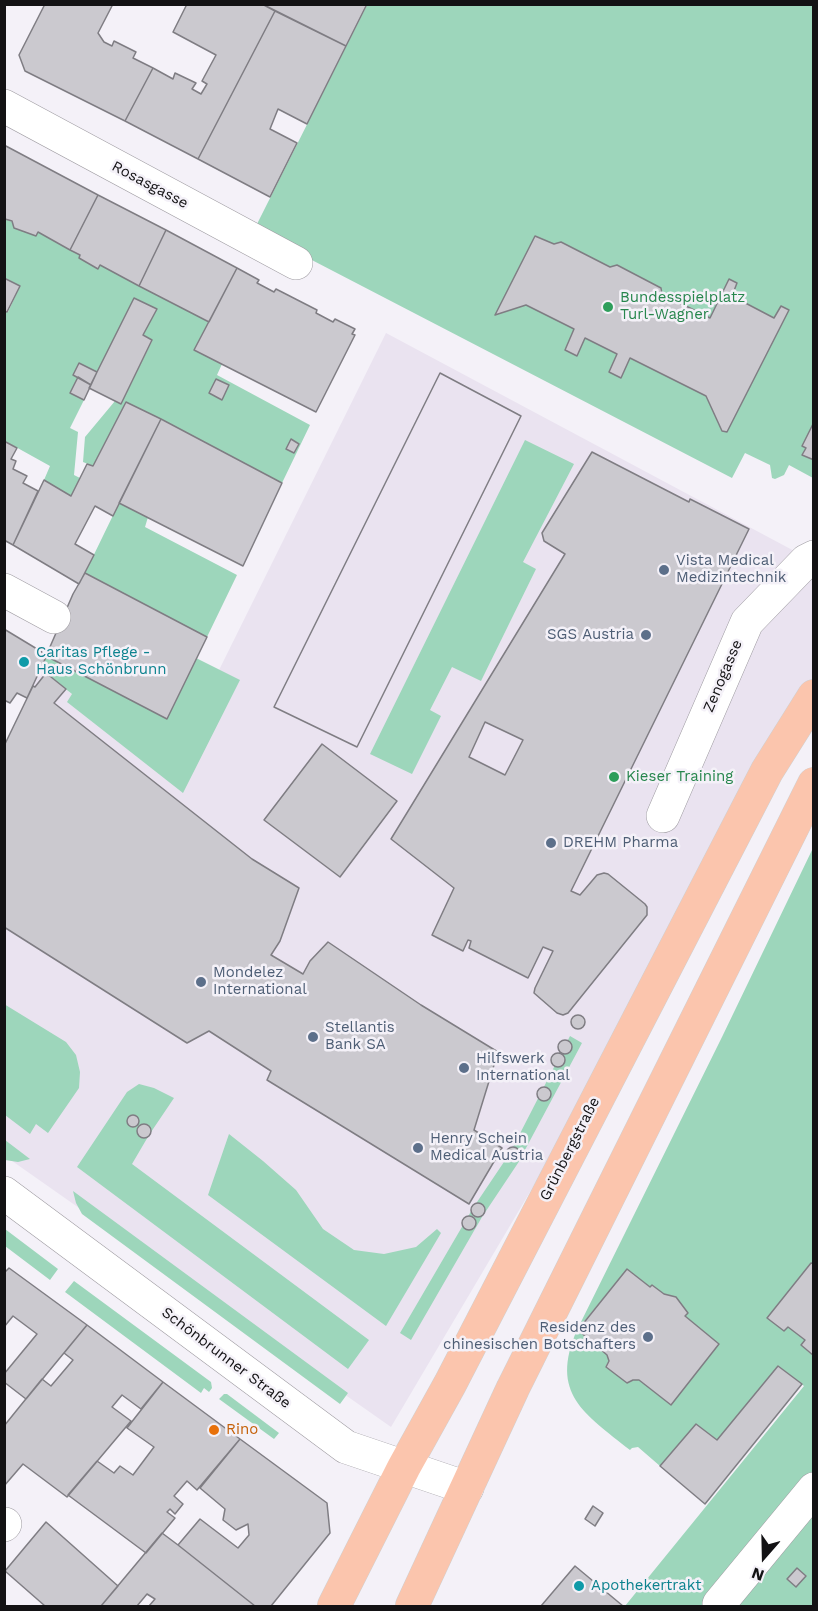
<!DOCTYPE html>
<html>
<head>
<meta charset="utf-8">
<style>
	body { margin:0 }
	#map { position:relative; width:818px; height:1611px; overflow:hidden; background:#f4f1f8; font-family:"Work Sans",sans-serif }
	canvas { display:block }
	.frame { position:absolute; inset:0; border:6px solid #131214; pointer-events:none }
	.north { position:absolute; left:734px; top:1527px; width:60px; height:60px; -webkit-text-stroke:4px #f4f1f8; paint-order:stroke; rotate:200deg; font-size:16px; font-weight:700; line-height:24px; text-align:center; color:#131214 }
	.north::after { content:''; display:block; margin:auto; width:21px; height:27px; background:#131214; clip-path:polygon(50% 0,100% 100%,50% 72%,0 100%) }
</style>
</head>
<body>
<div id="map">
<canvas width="818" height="1611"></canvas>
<div class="frame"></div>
<div class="north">N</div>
</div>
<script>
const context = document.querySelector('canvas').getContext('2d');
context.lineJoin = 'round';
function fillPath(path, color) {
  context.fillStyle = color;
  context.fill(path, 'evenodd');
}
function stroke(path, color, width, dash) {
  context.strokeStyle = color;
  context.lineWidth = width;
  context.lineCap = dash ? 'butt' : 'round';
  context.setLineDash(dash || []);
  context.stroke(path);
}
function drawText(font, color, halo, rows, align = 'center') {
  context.font = font + ' "Work Sans",sans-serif';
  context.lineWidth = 5;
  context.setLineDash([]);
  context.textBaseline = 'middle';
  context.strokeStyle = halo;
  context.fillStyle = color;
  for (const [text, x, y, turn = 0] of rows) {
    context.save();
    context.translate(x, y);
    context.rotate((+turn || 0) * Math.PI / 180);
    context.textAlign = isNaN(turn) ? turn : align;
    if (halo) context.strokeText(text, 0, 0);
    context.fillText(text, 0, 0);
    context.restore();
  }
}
const built = new Path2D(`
	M386 333 813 561V713L391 1427 5 1156V747L40 669 169 771Z`);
const green = new Path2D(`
	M367 5H813L814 422 803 445 806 448 802 455 813 460V478L789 465 784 475 775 479 772 478 770 465 745 453 732 478 254 230Z
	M5 219 38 232 80 255 79 258 98 269 100 265 209 322 195 350 222 364 217 375 310 425 282 483 126 402 93 466 83 462 85 437 115 401 121 404 152 341 143 335 157 309 134 298 97 372 79 363 73 375 78 377 70 393 84 400 70 428 78 432 74 475 80 478 71 496 44 480 50 466 5 441V311L8 312 20 286 5 278Z
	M525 440 574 464 523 562 536 569 481 681 452 667 430 710 441 716 412 774 370 754Z
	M119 503 148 517 145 527 237 575 207 637 85 573Z
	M46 656 196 658 240 680 183 793 67 702 72 694 40 669Z
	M813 848V1264L811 1263 768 1317 784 1331 788 1327 805 1340 801 1345 813 1356V1606H625L804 1386 778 1366 717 1440 696 1424 660 1466 638 1447 632 1448 630 1450C585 1414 549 1394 577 1330L722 1037ZM627 1269 650 1287 652 1285 664 1294 676 1297 685 1316 719 1344 671 1404 639 1380H633L606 1366 609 1361 607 1355 578 1329Z
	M4 1004 66 1042 76 1055 80 1072 79 1088 48 1133 36 1124 30 1134 5 1115Z
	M570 1036 582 1043 518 1163 482 1217 411 1340 400 1333 473 1208 510 1153Z
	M139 1084 154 1088 174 1098 149 1135 132 1164 369 1340 348 1369 77 1167 127 1092Z
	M229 1134 263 1161 296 1190 323 1229 354 1250 384 1254 416 1247 437 1229 441 1233 386 1326 208 1195Z
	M5 1140 30 1159 18 1162 5 1160Z
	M73 1191 348 1393 340 1404 82 1214 76 1203Z
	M5 1229 58 1269 50 1280 5 1246Z
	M74 1281 211 1382 212 1388 209 1392 204 1388 201 1393 65 1292Z
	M224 1394H227L279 1433 274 1439 219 1399Z`);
const building = new Path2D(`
	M45 4H113L98 33 104 42 112 46 114 41 136 52 133 58 153 68 125 121 25 71 19 55Z
	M262 4 275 11 198 159 125 121 153 68 173 79 175 73 196 83 192 89 201 94 207 84 202 81 216 55 173 32 187 4Z
	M262 4H367L346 46Z
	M275 11 346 46 307 124 278 109 270 129 297 143 270 197 198 159Z
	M4 145 98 195 70 250 38 232 36 236 14 228 12 221 5 219 4 221Z
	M98 195 166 230 139 286 100 265 98 269 79 258 80 255 70 250Z
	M166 230 237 268 209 322 139 286Z
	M535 236 554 244 561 242 610 267 617 265 661 288 662 294 710 318 729 279 737 283 732 296 774 318 781 306 789 310 727 432 722 431 706 396 630 358 621 378 609 372 617 354 585 338 577 356 565 350 574 329 526 305 495 315Z
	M237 268 259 280 257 283 274 292 276 289 317 310 316 313 333 322 335 319 355 329 352 334 355 335 316 412 194 350Z
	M4 278 20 286 7 312 4 311Z
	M134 298 157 309 143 335 152 340 121 404 89 388Z
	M79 363 97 372 91 385 73 375Z
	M440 373 521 416 357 747 274 707Z
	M440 373 521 416 357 747 274 707Z
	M78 377 91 385 84 400 70 393Z
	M216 379 229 385 222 400 209 393Z
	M126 402 161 419 113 516 95 506 75 544 94 555 79 584 13 545 44 480 71 496 87 464 93 466Z
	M161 419 282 483 243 566 119 503Z
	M814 422V460L802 455 806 448 802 446Z
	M291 439 299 444 294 453 286 449Z
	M4 441 17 448 11 459 16 461 13 469 27 476 23 483 38 491 13 545 4 540Z
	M592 452 689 502 690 499 749 529 571 891 580 895 597 875 604 873 608 874 645 904 647 907V915L568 1013 563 1015 557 1013 534 993 535 988 553 951 543 947 528 978 469 948 471 941 468 940 463 951 432 935 454 888 391 839 565 554 544 541 542 533ZM485 722 523 740 505 775 469 757Z
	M85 573 207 637 167 719 46 656 73 594Z
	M4 629 47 655 27 698 17 693 10 703 4 700Z
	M46 673 66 689 54 703 252 859 299 888 280 941 271 955 303 974 310 961 328 942 421 1005 498 1052 474 1130 502 1148 469 1204 267 1080 271 1071 209 1031 187 1043 4 927V746L33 686 35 687Z
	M322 744 397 801 340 877 264 820Z
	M571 1022a7 7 0 1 1 14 0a7 7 0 1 1-14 0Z
	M558 1047a7 7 0 1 1 14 0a7 7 0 1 1-14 0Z
	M551 1060a7 7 0 1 1 14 0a7 7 0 1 1-14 0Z
	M537 1094a7 7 0 1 1 14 0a7 7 0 1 1-14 0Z
	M127 1121a6 6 0 1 1 12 0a6 6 0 1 1-12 0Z
	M137 1131a7 7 0 1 1 14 0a7 7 0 1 1-14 0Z
	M506 1154a7 7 0 1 1 14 0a7 7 0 1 1-14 0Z
	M471 1210a7 7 0 1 1 14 0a7 7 0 1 1-14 0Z
	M462 1223a7 7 0 1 1 14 0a7 7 0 1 1-14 0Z
	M811 1263 814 1264V1356L801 1345 805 1340 788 1327 784 1331 767 1318Z
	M9 1268 87 1325 26 1399 4 1382V1374L37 1334 13 1316 4 1327V1273Z
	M627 1269 650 1287 652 1285 664 1294 676 1297 688 1313 685 1316 719 1344 671 1405 639 1380H633L627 1383 606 1367 609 1361 607 1355 578 1330Z
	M87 1325 163 1382 141 1409 122 1395 112 1407 131 1421 67 1497 23 1464 4 1486V1426L42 1379 51 1386 73 1360 64 1353Z
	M778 1366 802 1384 705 1504 660 1466 696 1424 717 1440Z
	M163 1382 240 1439 197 1490 187 1481 174 1496 183 1504 175 1514 170 1509 167 1512 175 1518 146 1553 68 1495 97 1461 114 1473 120 1466 133 1475 154 1447 127 1428Z
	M240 1439 327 1503 330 1533 271 1606H255L178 1545 200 1519 238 1548 249 1535 248 1524 236 1530 223 1520 225 1509 200 1488Z
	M593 1506 603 1513 595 1526 585 1519Z
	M46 1522 118 1586 101 1606H45L5 1571Z
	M162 1533 178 1545 255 1606H149L155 1599 147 1594 137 1606H101Z
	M575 1566 623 1606H541Z
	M797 1568 806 1576 796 1587 787 1579Z`);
const minor = new Path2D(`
	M4 106 296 263
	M4 590 54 617
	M663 816 747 622 806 561 814 557
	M4 1193 346 1447 467 1488
	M4 1525 5 1524
	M719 1604 814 1489`);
const major = new Path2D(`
	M334 1606 404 1467 450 1384 767 771 814 696
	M412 1606 513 1388 814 784`);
const markers = [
	[608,307,6,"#2e9e5b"],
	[664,570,6,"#5c6f8a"],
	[646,635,6,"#5c6f8a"],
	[24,662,6,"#0f9aa8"],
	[614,777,6,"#2e9e5b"],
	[551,843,6,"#5c6f8a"],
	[201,982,6,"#5c6f8a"],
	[313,1037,6,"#5c6f8a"],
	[464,1068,6,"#5c6f8a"],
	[418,1148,6,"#5c6f8a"],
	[648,1337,6,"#5c6f8a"],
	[214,1430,6,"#e8710a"],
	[579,1586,6,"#0f9aa8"]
];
const streetNames = [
	["Rosasgasse",150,185,28],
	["Zenogasse",723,676,-67],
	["Grünbergstraße",570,1149,-63],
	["Schönbrunner Straße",226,1358,37]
];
const leisureNames = [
	["Bundesspielplatz",620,298],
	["Turl-Wagner",620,315],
	["Kieser Training",626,777]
];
const serviceNames = [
	["Vista Medical",676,561],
	["Medizintechnik",676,578],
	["SGS Austria",634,635,"right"],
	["DREHM Pharma",563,843],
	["Mondelez",213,973],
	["International",213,990],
	["Stellantis",325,1028],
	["Bank SA",325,1045],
	["Hilfswerk",476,1059],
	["International",476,1076],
	["Henry Schein",430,1139],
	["Medical Austria",430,1156],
	["Residenz des",636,1328,"right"],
	["chinesischen Botschafters",636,1345,"right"]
];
const cultureNames = [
	["Caritas Pflege -",36,653],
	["Haus Schönbrunn",36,670],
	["Apothekertrakt",591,1586]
];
const foodNames = [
	["Rino",226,1430]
];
fillPath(built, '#eae3f0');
fillPath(green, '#9dd6bb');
fillPath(building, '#cbc9cf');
stroke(building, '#7f7d83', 1.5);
stroke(minor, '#9f9ca2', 34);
stroke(major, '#d0d0d0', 34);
stroke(minor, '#fff', 33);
stroke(major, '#fbc5ad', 33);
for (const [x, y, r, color] of markers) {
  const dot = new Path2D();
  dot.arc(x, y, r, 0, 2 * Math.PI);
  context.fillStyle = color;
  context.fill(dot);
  stroke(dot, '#f4f1f8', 2);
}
drawText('15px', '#131214', '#f4f1f8', streetNames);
drawText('15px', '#27864d', '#f4f1f8', leisureNames, 'left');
drawText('15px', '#4e5e75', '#f4f1f8', serviceNames, 'left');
drawText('15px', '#0d838f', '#f4f1f8', cultureNames, 'left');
drawText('15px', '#c56008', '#f4f1f8', foodNames, 'left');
</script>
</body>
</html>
